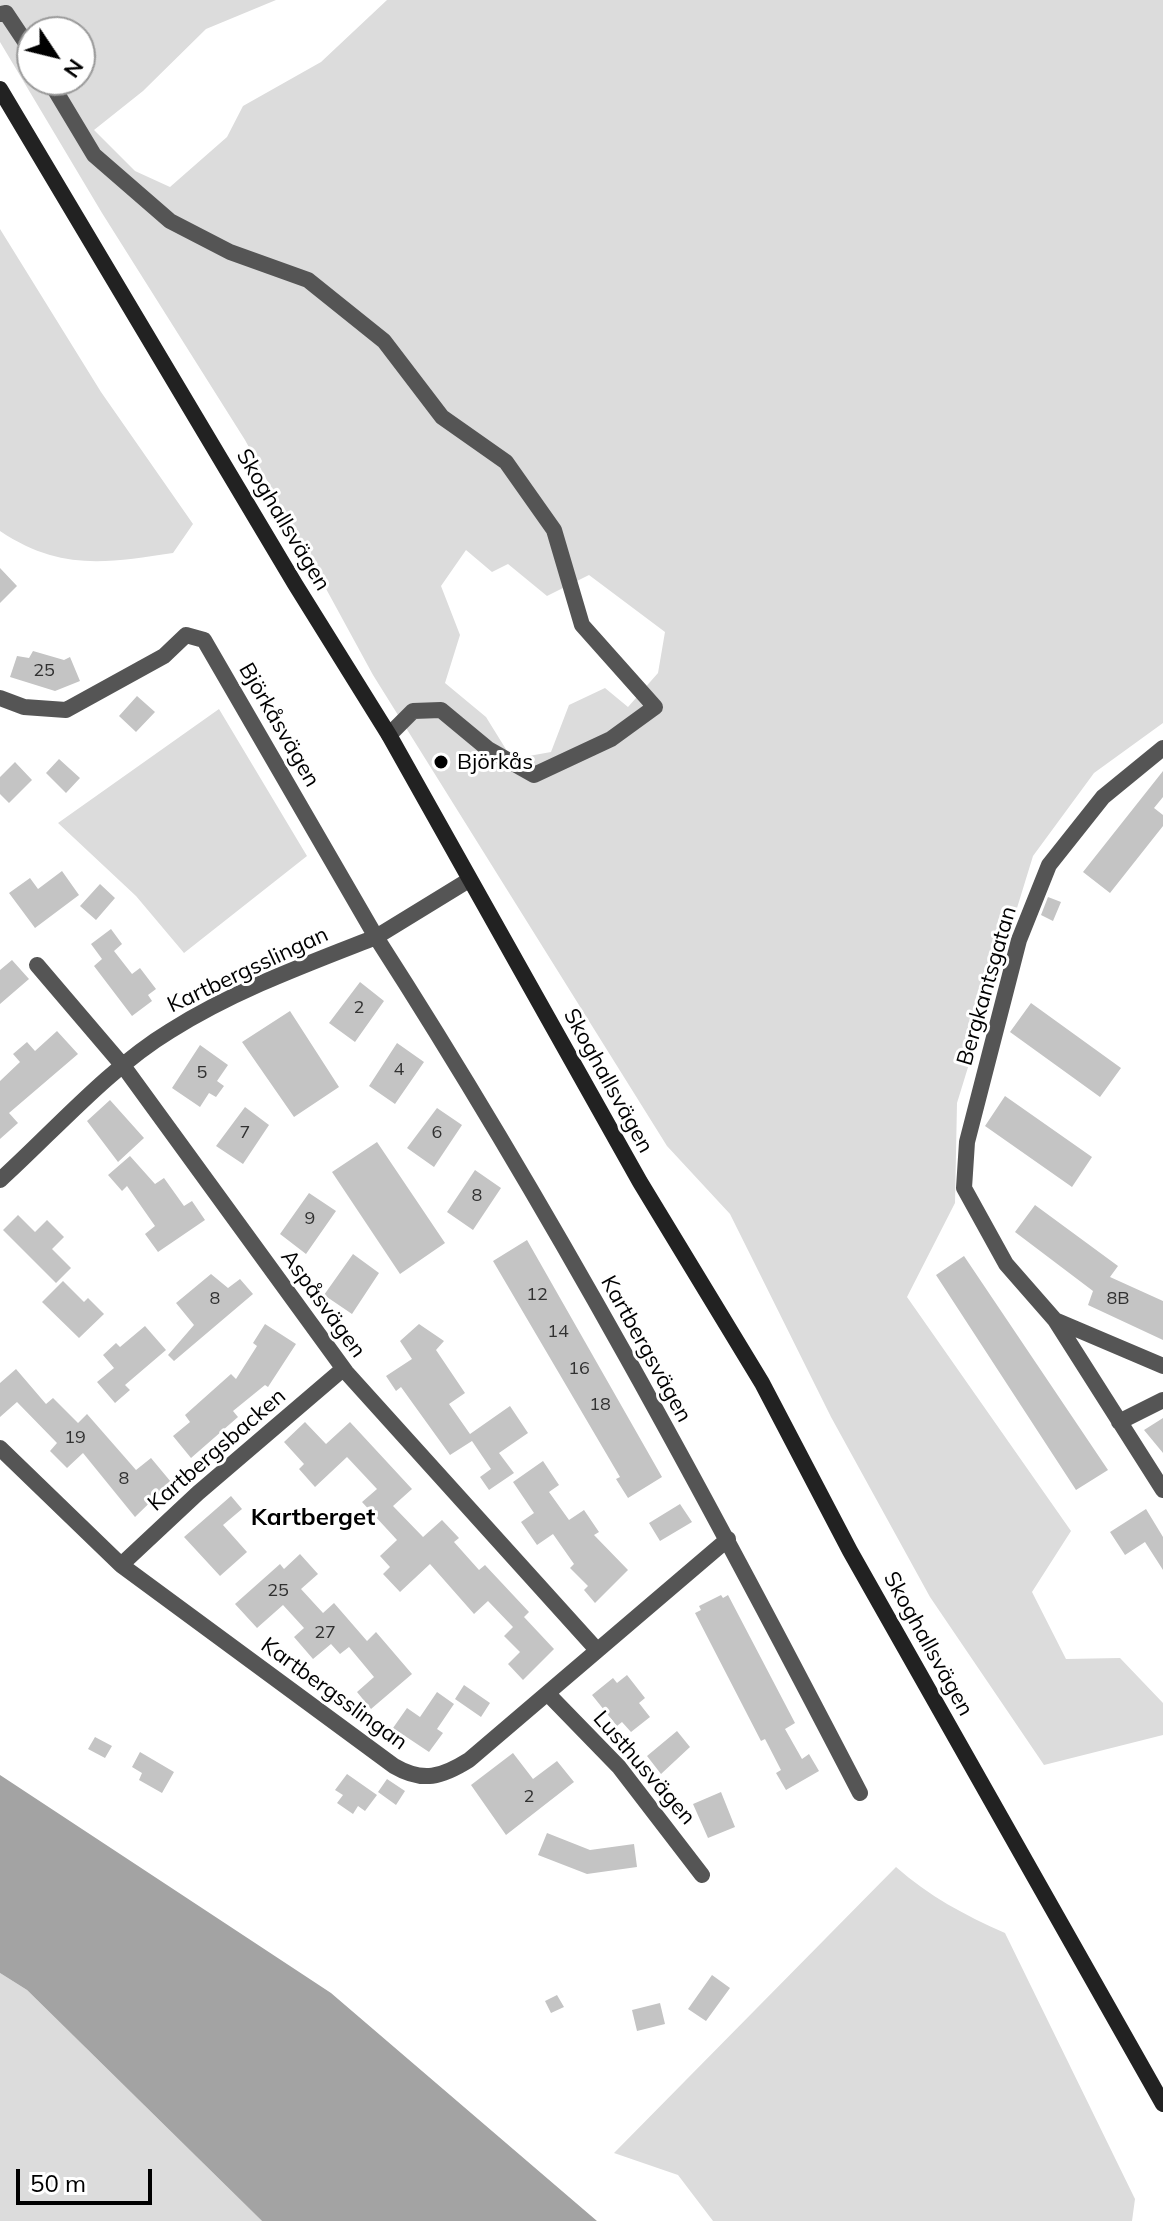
<!DOCTYPE html>
<html>
<head>
<meta charset="utf-8">
<style>
	body { margin:0 }
	#map { position:relative; width:1163px; height:2221px; overflow:hidden; background:#fff; font-family:Mulish,sans-serif }
	canvas { display:block }
	.north { position:absolute; left:16px; top:16px; width:80px; height:80px; box-sizing:border-box; background:#fff; border:2px solid #999; border-radius:50%; rotate:125deg; font-size:22px; font-weight:700; line-height:32px; text-align:center; color:#000 }
	.north::after { content:''; display:block; margin:auto; width:28px; height:36px; background:#000; clip-path:polygon(50% 0,100% 100%,50% 72%,0 100%) }
	.scale { position:absolute; left:16px; top:2169px; width:136px; height:36px; box-sizing:border-box; border:4px solid #000; border-top:0; padding-left:10px; font-size:24px; line-height:28px; white-space:nowrap; color:#000; -webkit-text-stroke:6px #fff; paint-order:stroke }
</style>
</head>
<body>
<div id="map">
<canvas width="1163" height="2221"></canvas>
<div class="north">N</div>
<div class="scale">50 m</div>
</div>
<script>
const context = document.querySelector('canvas').getContext('2d');
context.lineJoin = 'round';
function fillPath(path, color) {
  context.fillStyle = color;
  context.fill(path, 'evenodd');
}
function stroke(path, color, width, dash) {
  context.strokeStyle = color;
  context.lineWidth = width;
  context.lineCap = dash ? 'butt' : 'round';
  context.setLineDash(dash || []);
  context.stroke(path);
}
function drawText(font, color, halo, rows, align = 'center') {
  context.font = font + ' Mulish,sans-serif';
  context.lineWidth = 6;
  context.setLineDash([]);
  context.textBaseline = 'middle';
  context.strokeStyle = halo;
  context.fillStyle = color;
  for (const [text, x, y, turn = 0] of rows) {
    context.save();
    context.translate(x, y);
    context.rotate((+turn || 0) * Math.PI / 180);
    context.textAlign = isNaN(turn) ? turn : align;
    if (halo) context.strokeText(text, 0, 0);
    context.fillText(text, 0, 0);
    context.restore();
  }
}
const green = new Path2D(`
	M0 0H276L206 29 143 91 94 130 135 171 170 187 227 137 243 106 321 62 387 0H1163V723L1094 773 1033 856 957 1103 955 1203 907 1297 1071 1531 1032 1592 1066 1659 1120 1658 1163 1703V1735L1044 1765 930 1597 831 1417 730 1214 667 1146 373 675 245 440 102 213 0 42ZM32 32H80V80H32ZM466 550 492 572 508 564 547 596 589 575 665 632 658 673 628 707 605 688 569 705 551 752 512 759 486 717 445 683 460 635 441 586Z
	M0 229 101 392 193 524 173 553C106 563 60 571 0 531Z
	M219 709 307 856 184 953 136 896 58 823Z
	M896 1867C929 1896 964 1915 1005 1933L1135 2199 1132 2221H713L678 2175 614 2153Z
	M0 1973 27 1990 262 2221H0Z`);
const water = new Path2D(`
	M0 1775 331 1993 597 2221H262L27 1990 0 1973Z`);
const building = new Path2D(`
	M0 568 17 586 0 603Z
	M33 651 64 660 70 657 80 681 55 691 10 677 17 656 29 658Z
	M137 696 155 712 136 732 119 716Z
	M59 759 80 778 66 793 46 773Z
	M15 762 32 780 9 803 0 794V777Z
	M1163 771V797L1154 808 1163 815V826L1110 893 1083 872Z
	M62 871 79 895 35 928 9 893 30 878 38 889Z
	M100 884 115 898 96 920 80 906Z
	M1048 897 1061 902 1053 921 1041 915Z
	M111 929 122 944 114 951 132 974 140 968 156 989 148 995 152 1001 132 1016 94 966 102 959 91 944Z
	M12 960 29 979 0 1004V970Z
	M360 982 384 1001 355 1042 329 1023Z
	M1031 1003 1121 1068 1100 1097 1010 1032Z
	M290 1011 339 1087 294 1117 242 1042Z
	M57 1031 78 1054 9 1113 18 1123 0 1139V1081L20 1062 13 1054 27 1042 35 1051Z
	M397 1043 424 1062 395 1104 369 1086Z
	M200 1045 228 1065 217 1081 224 1086 216 1097 209 1093 200 1107 172 1088Z
	M1005 1096 1092 1157 1072 1187 985 1126Z
	M110 1100 144 1138 118 1162 87 1121Z
	M245 1107 269 1125 243 1164 216 1146Z
	M437 1108 462 1125 434 1167 407 1148Z
	M377 1142 445 1243 400 1274 332 1172Z
	M130 1156 155 1184 164 1178 184 1206 192 1201 205 1220 158 1252 145 1234 155 1226 127 1186 122 1191 108 1175Z
	M475 1170 501 1188 473 1230 447 1212Z
	M309 1193 336 1211 306 1254 280 1234Z
	M1035 1205 1118 1266 1110 1277 1163 1301V1340L1088 1305 1093 1291 1015 1232Z
	M18 1215 35 1232 47 1220 64 1237 52 1249 71 1268 56 1283 3 1230Z
	M527 1240 662 1477 628 1498 616 1479 620 1477 493 1261Z
	M353 1254 379 1273 352 1314 324 1295Z
	M964 1256 1108 1470 1076 1490 936 1275Z
	M211 1274 228 1288 240 1279 253 1294 174 1361 168 1355 194 1325 176 1303Z
	M63 1281 84 1302 88 1298 104 1314 79 1338 42 1302Z
	M265 1324 296 1344 268 1387 265 1385 233 1411 238 1417 191 1458 173 1436 190 1422 185 1415 231 1374 236 1379 257 1346 253 1343Z
	M419 1324 444 1341 436 1350 465 1393 449 1404 470 1434 510 1406 528 1433 499 1453 514 1473 489 1490 480 1477 491 1469 472 1441 450 1455 401 1387 396 1391 386 1376 412 1359 400 1341Z
	M145 1326 166 1350 125 1385 130 1390 115 1403 97 1382 114 1368 103 1355 116 1343 120 1347Z
	M16 1369 46 1404 53 1398 78 1423 87 1414 136 1470 151 1458 171 1482 135 1517 83 1453 67 1468 50 1451 57 1443 17 1402 0 1417V1383Z
	M1163 1418V1453L1144 1430Z
	M305 1422 326 1444 350 1422 412 1489 393 1506 423 1537 442 1520 459 1538 454 1542 479 1570 485 1565 529 1612 524 1617 554 1649 523 1680 508 1664 520 1652 504 1636 513 1627 488 1601 474 1614 430 1564 400 1592 383 1574 390 1567 380 1556 397 1540 362 1502 377 1489 347 1457 315 1487 299 1469 304 1464 284 1442Z
	M543 1461 559 1485 549 1492 569 1520 584 1510 599 1532 594 1535 628 1570 595 1603 584 1590 588 1586 570 1568 574 1564 553 1534 537 1545 521 1522 534 1513 513 1482Z
	M231 1496 242 1509 223 1525 247 1552 220 1576 184 1537Z
	M680 1504 692 1522 660 1541 649 1523Z
	M1146 1509 1163 1537V1570L1145 1542 1125 1555 1110 1532Z
	M300 1554 318 1574 301 1589 323 1613 334 1603 367 1641 376 1632 412 1674 371 1709 357 1692 374 1677 349 1647 340 1654 331 1644 313 1659 294 1637 304 1628 283 1605 257 1628 235 1604 280 1564 284 1569Z
	M721 1595 723 1598 728 1595 795 1723 785 1729 802 1759 809 1754 819 1771 786 1790 776 1773 781 1770 765 1739 761 1741 695 1613 701 1610 699 1606Z
	M627 1675 645 1698 639 1703 650 1717 631 1732 622 1722 617 1726 592 1695 613 1678 617 1683Z
	M464 1685 490 1703 481 1717 455 1699Z
	M437 1692 454 1704 437 1729 443 1733 429 1752 393 1728 407 1708 420 1717Z
	M677 1731 690 1747 661 1774 647 1756Z
	M95 1737 112 1746 105 1758 88 1749Z
	M140 1752 174 1772 162 1793 139 1780 142 1773 132 1767Z
	M513 1753 533 1779 557 1761 574 1782 506 1835 471 1785Z
	M347 1774 377 1795 365 1811 358 1806 353 1814 337 1803 343 1795 335 1790Z
	M387 1779 405 1791 396 1805 378 1792Z
	M721 1792 735 1827 708 1838 693 1804Z
	M547 1833 590 1850 634 1844 637 1867 587 1874 538 1855Z
	M712 1975 730 1988 706 2021 688 2009Z
	M557 1995 564 2007 551 2013 545 2001Z
	M660 2003 665 2024 637 2031 632 2010Z`);
const minor = new Path2D(`
	M0 14 6 13 32 52
	M49 80 94 155 170 221 230 252 308 280 384 341 442 417 506 462 554 530 582 625 655 707 611 739 534 775 488 749 441 710 413 711 389 735
	M0 698 24 707 66 710 164 656 186 635 204 640 376 937 469 880
	M1163 748 1103 797 1049 865 1019 940 967 1142 964 1188 1006 1264 1055 1320 1163 1490
	M37 965 124 1067 346 1372 597 1650
	M0 1180C53 1132 109 1068 170 1031 233 991 307 964 376 937 553 1212 709 1502 860 1793
	M1055 1320 1163 1366
	M1119 1422 1163 1400
	M0 1448 121 1565 394 1766C423 1783 442 1777 469 1760L728 1539
	M121 1565 198 1493 343 1369
	M549 1695 619 1767 702 1875`);
const secondary = new Path2D(`
	M0 89 295 584 389 735 640 1182 762 1383 850 1551 1163 2104`);
const markers = [
	[441,762,8,"#000"]
];
const numberNames = [
	["25",44,671],
	["2",359,1008],
	["4",399,1070],
	["5",202,1073],
	["7",245,1133],
	["6",437,1133],
	["8",477,1196],
	["9",310,1219],
	["12",537,1295],
	["8",215,1299],
	["8B",1118,1299],
	["14",558,1332],
	["16",579,1369],
	["18",600,1405],
	["19",75,1438],
	["8",124,1479],
	["25",278,1591],
	["27",325,1633],
	["2",529,1797]
];
const streetNames = [
	["Skoghallsvägen",283,520,59],
	["Björkåsvägen",279,725,60],
	["Kartbergsslingan",248,970,-25],
	["Bergkantsgatan",987,986,-74],
	["Skoghallsvägen",608,1081,61],
	["Aspåsvägen",323,1304,54],
	["Kartbergsvägen",646,1349,61],
	["Kartbergsbacken",217,1450,-41],
	["Skoghallsvägen",928,1644,61],
	["Kartbergsslingan",334,1694,36],
	["Lusthusvägen",644,1768,49]
];
const poiNames = [
	["Björkås",457,762]
];
const neighbourhoodNames = [
	["Kartberget",313,1518]
];
fillPath(green, '#dcdcdc');
fillPath(water, '#a3a3a3');
fillPath(building, '#c4c4c4');
stroke(minor, '#555', 16);
stroke(secondary, '#222', 16);
for (const [x, y, r, color] of markers) {
  const dot = new Path2D();
  dot.arc(x, y, r, 0, 2 * Math.PI);
  context.fillStyle = color;
  context.fill(dot);
  stroke(dot, '#fff', 3);
}
drawText('18px', '#313131', null, numberNames);
drawText('22px', '#000', '#fff', streetNames);
drawText('22px', '#000', '#fff', poiNames, 'left');
drawText('bold 24px', '#000', '#fff', neighbourhoodNames);
</script>
</body>
</html>
